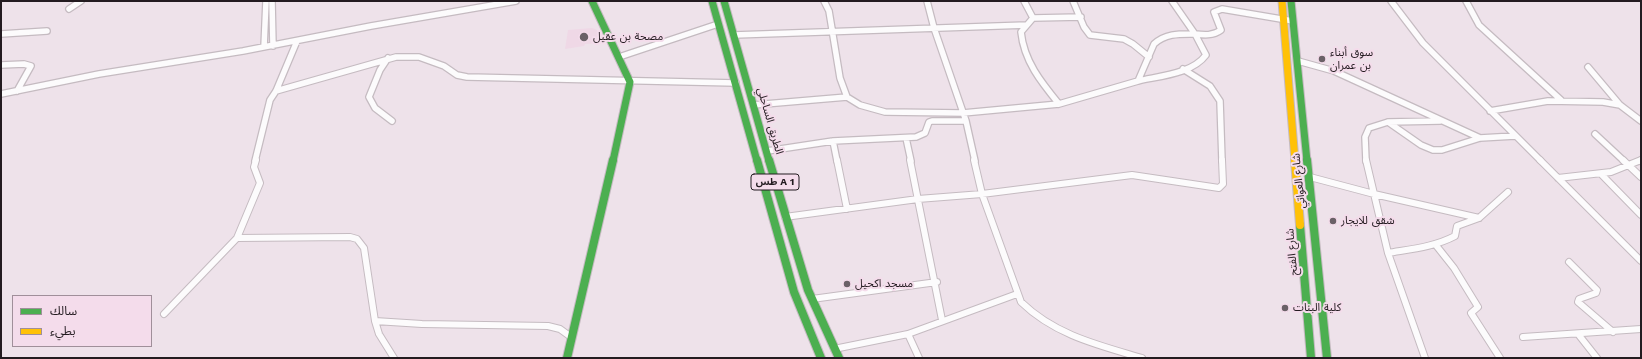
<!DOCTYPE html>
<html>
<head>
<meta charset="utf-8">
<style>
	body { margin:0 }
	#map { position:relative; width:1642px; height:359px; overflow:hidden; background:#eee2ea; font-family:"Work Sans","Noto Sans Arabic",sans-serif }
	canvas { display:block }
	.frame { position:absolute; inset:0; border:2px solid #231b20; pointer-events:none }
	.legend { position:absolute; left:12px; top:295px; width:140px; height:52px; box-sizing:border-box; background:#f4dceb; border:1px solid #a08f9a; margin:0; padding:5px 7px; list-style:none; font-size:12px; color:#231b20 }
	.legend li { display:flex; align-items:center; gap:8px; height:20px }
	.legend b { width:20px; border:1px solid #a08f9a }
</style>
</head>
<body>
<div id="map">
<canvas width="1642" height="359"></canvas>
<div class="frame"></div>
<ul class="legend">
<li><b style="height:5px;background:#4caf50"></b>سالك</li>
<li><b style="height:5px;background:#ffc107"></b>بطيء</li>
</ul>
</div>
<script>
const context = document.querySelector('canvas').getContext('2d');
context.lineJoin = 'round';
function fillPath(path, color) {
  context.fillStyle = color;
  context.fill(path, 'evenodd');
}
function stroke(path, color, width, dash) {
  context.strokeStyle = color;
  context.lineWidth = width;
  context.lineCap = dash ? 'butt' : 'round';
  context.setLineDash(dash || []);
  context.stroke(path);
}
function drawText(font, color, halo, rows, align = 'center') {
  context.font = font + ' "Work Sans","Noto Sans Arabic",sans-serif';
  context.lineWidth = 4;
  context.setLineDash([]);
  context.textBaseline = 'middle';
  context.strokeStyle = halo;
  context.fillStyle = color;
  for (const [text, x, y, turn = 0] of rows) {
    context.save();
    context.translate(x, y);
    context.rotate((+turn || 0) * Math.PI / 180);
    context.textAlign = isNaN(turn) ? turn : align;
    if (halo) context.strokeText(text, 0, 0);
    context.fillText(text, 0, 0);
    context.restore();
  }
}
const built = new Path2D(`
	M592 28 597 30 603 43 585 44 584 46 565 49 568 30Z`);
const streetFar1 = new Path2D(`
	M272 1 273 46
	M824 1 829 11 840 78 847 97 860 105 885 112 963 113 1059 104 1138 81 1154 44C1166 33 1180 34 1195 34L1172 1
	M927 1 934 28 966 121 975 161
	M1024 1 1033 18
	M1073 1 1084 27 1090 35 1124 39 1133 44 1149 57
	M1391 1 1423 43 1541 161
	M1466 1 1479 25 1561 100
	M69 9 81 1
	M1027 25 1021 32C1024 61 1041 82 1059 104
	M1 34 47 31
	M1195 34C1204 35 1213 36 1221 30L1214 12 1222 9 1293 21
	M734 35 1027 25 1033 18 1081 17
	M264 47 266 1
	M619 57 718 24
	M388 58 380 70 369 97 375 108 392 121
	M1298 61 1334 71 1480 138
	M1 65 24 64 31 66 17 91
	M1588 67 1620 105 1641 121
	M1183 69 1210 86 1220 101 1222 161
	M1138 81C1159 76 1192 74 1206 55L1195 34
	M276 91 396 57H419L444 66 457 75 467 77 736 83
	M1 94 99 74 243 51 371 26 516 1
	M753 105 847 97
	M1490 111 1548 101 1603 102 1620 105
	M1388 122 1440 121
	M1595 134 1624 161
	M906 138 911 161
	M833 141 837 161
	M767 151 833 141 916 137 925 133 929 122 932 121H966
	M255 161 270 100 276 91 297 41
	M1366 161 1365 137 1369 128 1388 122 1421 145 1433 150H1442L1480 138 1515 136
	M1640 161 1641 160`);
const street = new Path2D(`
	M256 160 254 167 260 183 237 238 350 237 357 239 364 248 375 321 422 324 548 326 560 329 571 337
	M837 160 847 209
	M910 160 942 320
	M974 160 982 194 1021 302C1055 335 1098 345 1142 358
	M1366 160 1388 253 1425 358
	M1540 160 1641 261
	M1623 160 1641 177
	M1601 174 1641 215
	M1310 177 1374 194 1479 218
	M1558 178 1611 172 1641 160
	M785 217 918 199 982 194 1132 175 1219 188 1223 184 1222 160
	M1435 244 1454 268 1478 307 1471 313 1500 358
	M1388 253C1411 249 1434 247 1455 236L1457 226 1479 218 1508 192
	M1569 262 1597 290 1596 293 1579 299 1578 302 1613 332
	M812 299 937 282
	M164 314 237 238
	M375 321 379 334 394 358
	M908 334 919 358
	M1578 334 1597 358
	M1523 337 1641 329
	M834 349 908 334 1017 294`);
const fastFar1 = new Path2D(`
	M592 1 630 82 613 161
	M712 1 757 161
	M724 1 769 161
	M1291 1 1307 161`);
const fast = new Path2D(`
	M757 160 794 292 821 358
	M769 160 808 290 839 358
	M1307 160 1327 358
	M1300 225 1311 358
	M567 358 613 160`);
const slowFar1 = new Path2D(`
	M1282 1 1295 161`);
const slow = new Path2D(`
	M1295 160 1300 225`);
const markers = [
	[584,37,5,"#6a6167"],
	[1322,59,4,"#6a6167"],
	[1333,221,4,"#6a6167"],
	[847,284,4,"#6a6167"],
	[1285,308,4,"#6a6167"]
];
const shields = [
	[775,182,48]
];
const shieldNames = [
	["طس A 1",775,182]
];
const poiNames = [
	["مصحة بن عقيل",593,37],
	["سوق أبناء",1330,53],
	["بن عمران",1330,66],
	["شقق للايجار",1341,221],
	["مسجد اكحيل",855,284],
	["كلية البنات",1293,308]
];
const streetNames = [
	["الطريق الساحلي",770,121,74],
	["شارع العواتي",1299,181,-96],
	["شارع الفتح",1292,252,-95]
];
fillPath(built, '#efd8e6');
stroke(streetFar1, '#c5bbc1', 8);
stroke(street, '#c5bbc1', 8);
stroke(fastFar1, '#c5bbc1', 9);
stroke(fast, '#c5bbc1', 10);
stroke(slowFar1, '#c5bbc1', 9);
stroke(slow, '#c5bbc1', 10);
stroke(streetFar1, '#fcfbfc', 5.5);
stroke(street, '#fcfbfc', 6);
stroke(fastFar1, '#4caf50', 7);
stroke(fast, '#4caf50', 8);
stroke(slowFar1, '#ffc107', 7);
stroke(slow, '#ffc107', 8);
for (const [x, y, r, color] of markers) {
  const dot = new Path2D();
  dot.arc(x, y, r, 0, 2 * Math.PI);
  context.fillStyle = color;
  context.fill(dot);
  stroke(dot, '#f4dceb', 1.5);
}
for (const [x, y, w] of shields) {
  const box = new Path2D();
  box.roundRect(x - w / 2, y - 8, w, 16, 3);
  context.fillStyle = '#f4dceb';
  context.fill(box);
  stroke(box, '#231b20', 1);
}
drawText('bold 10px', '#231b20', null, shieldNames);
drawText('11px', '#231b20', '#f4dceb', poiNames, 'left');
drawText('11px', '#231b20', '#f4dceb', streetNames);
</script>
</body>
</html>
